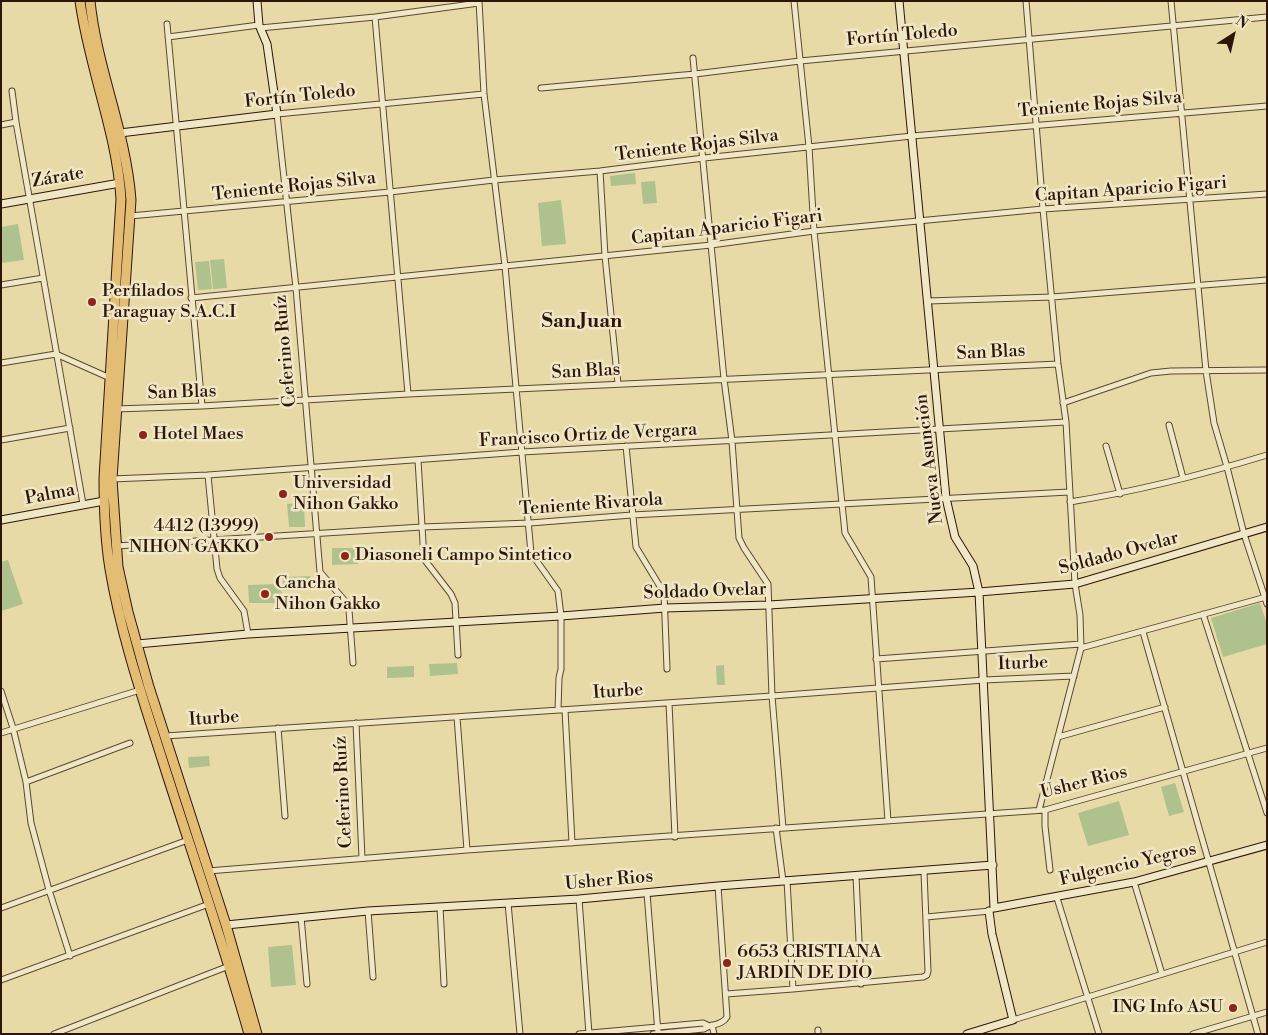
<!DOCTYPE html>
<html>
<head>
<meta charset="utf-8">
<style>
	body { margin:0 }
	#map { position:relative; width:1268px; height:1035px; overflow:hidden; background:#e8daa7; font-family:"Libre Bodoni",serif }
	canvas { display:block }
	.frame { position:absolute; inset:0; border:2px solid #2e150a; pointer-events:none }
	.north { position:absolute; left:1208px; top:10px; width:50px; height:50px; -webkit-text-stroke:4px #f0e7c6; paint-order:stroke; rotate:35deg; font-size:14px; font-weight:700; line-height:20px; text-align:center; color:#2e150a }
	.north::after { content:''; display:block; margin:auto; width:18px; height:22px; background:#2e150a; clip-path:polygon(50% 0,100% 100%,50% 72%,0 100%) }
</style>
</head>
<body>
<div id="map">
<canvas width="1268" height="1035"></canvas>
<div class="frame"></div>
<div class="north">N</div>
</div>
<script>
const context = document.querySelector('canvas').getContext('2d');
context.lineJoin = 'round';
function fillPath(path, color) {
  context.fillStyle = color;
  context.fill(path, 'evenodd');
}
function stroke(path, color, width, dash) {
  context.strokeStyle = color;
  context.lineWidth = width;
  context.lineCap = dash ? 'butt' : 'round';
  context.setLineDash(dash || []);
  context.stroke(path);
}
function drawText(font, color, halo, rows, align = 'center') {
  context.font = font + ' "Libre Bodoni",serif';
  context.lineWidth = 5;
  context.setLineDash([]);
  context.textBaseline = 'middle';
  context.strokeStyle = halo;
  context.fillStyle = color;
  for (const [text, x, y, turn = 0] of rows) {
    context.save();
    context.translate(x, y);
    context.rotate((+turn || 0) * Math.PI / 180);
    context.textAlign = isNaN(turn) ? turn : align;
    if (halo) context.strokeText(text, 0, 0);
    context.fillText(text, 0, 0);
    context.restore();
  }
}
const green = new Path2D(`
	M635 173 636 184 611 186 610 176Z
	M655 181 657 203 643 204 641 182Z
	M561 200 566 244 542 246 538 203Z
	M18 224 24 260 1 263V227Z
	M224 259 227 288 213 289 210 260Z
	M209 261 212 289 198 290 195 262Z
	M304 503 305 527H289L287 504Z
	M332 548H357L358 564 332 565Z
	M8 560 23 604 1 611V562Z
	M310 576 311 590 283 591V577Z
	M281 584 282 603H249L248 585Z
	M1260 603 1267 624V644L1223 657 1211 618Z
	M457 663 458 674 430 676 429 664Z
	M724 665 725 685H717L716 666Z
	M414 666V677L387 678V667Z
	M209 756 210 766 189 768 188 757Z
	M1175 783 1184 812 1169 816 1161 787Z
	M1119 801 1129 835 1088 846 1078 813Z
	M292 945 296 985 271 987 268 947Z`);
const street = new Path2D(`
	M479 1 484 94 505 266 531 553 558 591 561 616V669L559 678 558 710
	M794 1 809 147 814 231 845 533 871 577 888 821
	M1026 1 1043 209 1058 364 1066 422 1075 584 1080 615 1081 648 1039 810
	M1171 1 1206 371 1214 423 1227 467 1244 534 1267 604
	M375 17 408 394
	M167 24 202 406
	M260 28 375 17 479 3
	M168 37 259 25
	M693 58 724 379 732 441 739 538 744 548 768 584 772 696 783 828
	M541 88 695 74 800 61 1267 17
	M12 91 16 122 83 504
	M1 125 16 122
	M600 171 605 256 618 384
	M130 216 390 192 494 180 600 171 704 158 912 136 1267 106
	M1 285 43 278
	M191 298 711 245 814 231 1043 209 1267 194
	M928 301 1052 297 1267 280
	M1 363 56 354 110 378
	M1063 403 1151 373 1171 371 1267 370
	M116 409 202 406 408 394 1058 364
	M1169 425 1183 478
	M1 440 70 428
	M626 446 636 547 664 593 667 669
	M1106 446 1120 494
	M418 460 424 559 451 594 455 603 458 655
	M208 475 217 569 220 578 244 611 248 634
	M112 479 208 475 522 452 1066 422
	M1070 502C1137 491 1202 475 1267 455
	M116 546 422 527 530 523 632 515 1069 492
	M1203 614 1267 813
	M1143 632 1258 1034
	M1081 648 1266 597
	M876 659 1081 644
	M353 663 349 610 345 601 320 572 296 288 277 114 484 94
	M1 691 13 728 26 782 31 823 49 890 70 956
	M669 703 675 837
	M565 710 572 843
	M457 717 467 850
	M356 723 362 858
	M278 728 285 816
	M1 733 140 690
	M165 736 772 696 984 680 1074 676
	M1058 737 1165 707
	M26 782 130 743
	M1045 810V826L1050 870
	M776 828 783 881
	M208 871 467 850 1045 810 1267 748
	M856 876 861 984
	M787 880 793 989
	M1134 882 1162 974
	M647 893 658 1033
	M1057 898 1099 1034
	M579 899 589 1034
	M508 903 520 1034
	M440 907 444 984
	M1 908 188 840
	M368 911 373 977
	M301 917 307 984
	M926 917 990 911
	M1 980 209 904
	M726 994 793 989 923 977 927 975 928 971 924 872
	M1013 1020 1267 942
	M712 1025 714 1034
	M818 1030V1034
	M54 1034 229 966
	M579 1034 703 1023 709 1026
	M653 1034 704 1029C711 1024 723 1025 727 1017L718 886
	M1193 1034 1267 1012`);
const secondary = new Path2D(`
	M899 1 946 498 955 537 973 566 979 592 994 908 1134 882 1267 845
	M120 133 277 114 267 44 259 25 257 1
	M1 204 120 183
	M1 520 104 501
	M137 644 248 634 561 616 665 608 769 605 979 592 1075 584 1267 527
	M226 925 368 911 579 899 718 886 993 865
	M967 1034 1013 1020 992 934 989 911`);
const highway = new Path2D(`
	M80 1C89 68 117 132 121 199L104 478C104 508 105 539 110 569 121 635 143 699 163 762 192 853 223 942 249 1034
	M90 1C97 69 126 132 131 200L112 479 118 567 128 612 149 687 226 925 257 1034`);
const markers = [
	[92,302,5,"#8f2418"],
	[143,435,5,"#8f2418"],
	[283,494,5,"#8f2418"],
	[269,537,5,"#8f2418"],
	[345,556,5,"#8f2418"],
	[265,594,5,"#8f2418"],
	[727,963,5,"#8f2418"],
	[1233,1008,5,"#8f2418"]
];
const streetNames = [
	["Fortín Toledo",902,36,-5],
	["Fortín Toledo",300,97,-6],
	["Teniente Rojas Silva",1100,105,-5],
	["Teniente Rojas Silva",697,146,-7],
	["Zárate",58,178,-10],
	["Teniente Rojas Silva",294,187,-6],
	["Capitan Aparicio Figari",1131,190,-4],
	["Capitan Aparicio Figari",727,228,-7],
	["Ceferino Ruíz",286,351,-95],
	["San Blas",991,353,-3],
	["San Blas",586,372,-3],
	["San Blas",182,393,-2],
	["Francisco Ortiz de Vergara",588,436,-3],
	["Nueva Asunción",930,459,-97],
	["Palma",50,495,-11],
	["Teniente Rivarola",591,505,-4],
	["Soldado Ovelar",1119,554,-15],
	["Soldado Ovelar",705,592,-2],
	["Iturbe",1023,664,-2],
	["Iturbe",618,692,-4],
	["Iturbe",214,719,-4],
	["Usher Rios",1084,783,-14],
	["Ceferino Ruíz",344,792,-93],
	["Fulgencio Yegros",1128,865,-13],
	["Usher Rios",609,881,-5]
];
const poiNames = [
	["Perfilados",102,292],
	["Paraguay S.A.C.I",102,313],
	["Hotel Maes",153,435],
	["Universidad",293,484],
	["Nihon Gakko",293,505],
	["4412 (13999)",259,527,"right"],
	["NIHON GAKKO",259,548,"right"],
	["Diasoneli Campo Sintetico",355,556],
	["Cancha",275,584],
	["Nihon Gakko",275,605],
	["6653 CRISTIANA",737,953],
	["JARDIN DE DIO",737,974],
	["ING Info ASU",1223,1008,"right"]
];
const quarterNames = [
	["San Juan",582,322]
];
fillPath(green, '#afc18d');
stroke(street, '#5c4631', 7);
stroke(secondary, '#2e150a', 9);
stroke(highway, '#2e150a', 11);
stroke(street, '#f0e7c6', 5);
stroke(secondary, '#f0e7c6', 7);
stroke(highway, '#e4bd74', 9);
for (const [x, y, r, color] of markers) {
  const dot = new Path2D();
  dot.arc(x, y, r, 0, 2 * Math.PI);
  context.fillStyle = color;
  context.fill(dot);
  stroke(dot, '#f0e7c6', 2);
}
drawText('18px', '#2e150a', '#f0e7c6', streetNames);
drawText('18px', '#2e150a', '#f0e7c6', poiNames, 'left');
drawText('bold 20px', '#2e150a', '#f0e7c6', quarterNames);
</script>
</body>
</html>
